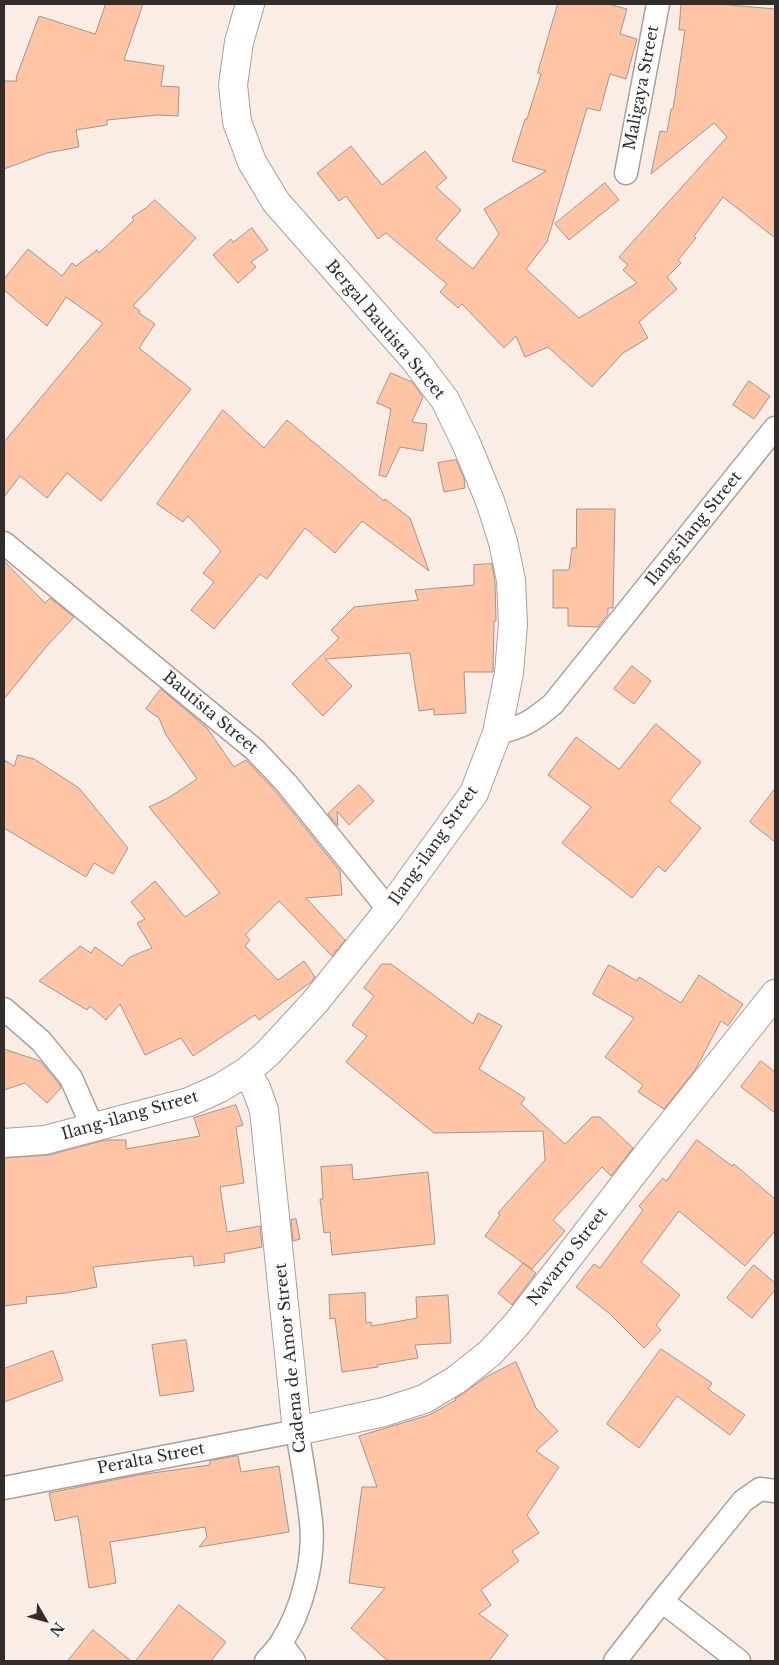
<!DOCTYPE html>
<html>
<head>
<meta charset="utf-8">
<style>
	body { margin:0 }
	#map { position:relative; width:779px; height:1665px; overflow:hidden; background:#faede6; font-family:"Libre Baskerville",serif }
	canvas { display:block }
	.frame { position:absolute; inset:0; border:5px solid #322d2b; pointer-events:none }
	.north { position:absolute; left:20px; top:1595px; width:50px; height:50px; -webkit-text-stroke:4px #fff; paint-order:stroke; rotate:128deg; font-size:14px; font-weight:700; line-height:20px; text-align:center; color:#322d2b }
	.north::after { content:''; display:block; margin:auto; width:18px; height:22px; background:#322d2b; clip-path:polygon(50% 0,100% 100%,50% 72%,0 100%) }
</style>
</head>
<body>
<div id="map">
<canvas width="779" height="1665"></canvas>
<div class="frame"></div>
<div class="north">N</div>
</div>
<script>
const context = document.querySelector('canvas').getContext('2d');
context.lineJoin = 'round';
function fillPath(path, color) {
  context.fillStyle = color;
  context.fill(path, 'evenodd');
}
function stroke(path, color, width, dash) {
  context.strokeStyle = color;
  context.lineWidth = width;
  context.lineCap = dash ? 'butt' : 'round';
  context.setLineDash(dash || []);
  context.stroke(path);
}
function drawText(font, color, halo, rows, align = 'center') {
  context.font = font + ' "Libre Baskerville",serif';
  context.lineWidth = 4.5;
  context.setLineDash([]);
  context.textBaseline = 'middle';
  context.strokeStyle = halo;
  context.fillStyle = color;
  for (const [text, x, y, turn = 0] of rows) {
    context.save();
    context.translate(x, y);
    context.rotate((+turn || 0) * Math.PI / 180);
    context.textAlign = isNaN(turn) ? turn : align;
    if (halo) context.strokeText(text, 0, 0);
    context.fillText(text, 0, 0);
    context.restore();
  }
}
const building = new Path2D(`
	M106 4H143L124 60 164 66 161 86 179 87 178 116 157 115 107 120V125L76 130 79 147 47 153 4 169V81H17L16 78 39 16 95 34Z
	M558 4H608L627 9 620 34 637 39 626 79 610 74 600 111 587 108 547 242 526 269 579 318 637 283 623 270 628 265 619 257 727 137 714 123 651 174 660 131 667 132 671 109H673L685 30H679L681 4H718L775 9V238L723 197 694 236 696 238 678 260 681 263 667 277 677 289 639 322 648 338 623 353 592 387 548 347 525 357 516 336 504 348 462 304 458 308 440 292 447 284 386 233 378 239 346 196 339 201 317 173 351 146 382 185 425 151 447 178 436 187 461 210 436 239 473 269 499 234 484 209 546 171 512 161 525 119H527L541 74 538 73Z
	M605 183 619 200 569 240 555 224Z
	M155 200 196 238 133 306 140 311 139 313 155 324 139 348 191 389 101 501 67 473 47 498 20 476 4 497V442L103 323 66 297 47 326 4 290V279L28 249 62 276 72 263 76 266 97 250 99 253 134 220 132 217 146 208Z
	M252 228 268 250 251 262 256 267 238 283 213 255 231 239 233 242Z
	M391 373 412 382 423 397 412 422 427 424 423 451 400 447 386 477 379 475 391 409 377 403Z
	M749 381 770 396 754 419 733 405Z
	M223 410 264 448 287 420 384 501 385 499 410 518 429 571 362 521 335 553 305 528 267 579 260 574 214 629 191 610 214 582 203 573 221 551 188 516 183 522 157 504Z
	M456 460 464 478 465 488 444 492 438 463Z
	M577 509H615L613 608H608V614L598 627 568 626V608H553V570H569L572 548H576Z
	M4 561 45 603 50 598 74 617 46 647 4 699Z
	M492 564 495 582 496 621H494L493 672H464L466 713 434 715V709L419 711 410 653 325 659 352 686 323 716 292 684 339 638 331 630 354 607 418 600 415 590 474 585V565Z
	M632 666 651 681 634 704 614 689Z
	M161 689 207 728 234 767 246 760 277 793 340 871 342 895 306 898 345 940 332 956 279 901 245 935 250 940 245 946 278 980 304 961 315 977 311 982 259 1020 255 1015 193 1056 181 1038 145 1055 120 1004 106 1020 90 1006 87 1010 39 981 80 946 91 953 95 947 122 966 130 957 152 948 137 923 145 919 131 902 155 881 185 917 220 893 149 807 168 798 197 779 166 735 159 718 146 709Z
	M656 724 701 762 669 801 701 828 665 872 658 866 632 898 562 843 591 807 548 775 576 737 619 769Z
	M18 755 34 759 79 788 128 848 113 874 94 863 86 877 4 828V760L14 766Z
	M359 785 374 801 349 825 337 811 338 826 328 814Z
	M775 789V842L750 822Z
	M382 964H391L473 1024 478 1013 502 1026 479 1069 525 1098 521 1104 565 1144 592 1117H600L633 1148 611 1176 602 1167 553 1220 565 1231 532 1269 523 1263 536 1273 512 1305 498 1293 523 1263 485 1236 500 1215 498 1213 545 1160 543 1131 434 1133 346 1062 367 1036 352 1025 374 996 364 988Z
	M609 965 637 981 639 977 681 1003 699 975 743 1004 728 1026 721 1021 695 1070 664 1109 638 1092 643 1085 605 1057 634 1018 593 994Z
	M4 1049 40 1061 60 1085 61 1088 47 1103 25 1083 4 1090Z
	M761 1061 775 1072V1113L741 1087Z
	M236 1105 243 1125 236 1127 244 1183 220 1187 227 1232 260 1226 262 1247 224 1254 225 1262 194 1266 193 1256 93 1267 97 1287 66 1293 26 1297 27 1303 4 1306V1158L49 1155 105 1140H126V1149L200 1136 194 1118Z
	M697 1140 732 1166 734 1164 775 1199V1231L745 1266 679 1211 641 1262 680 1295 656 1325 661 1330 644 1348 610 1314 576 1287 594 1264 600 1268 643 1210 639 1206 663 1178 666 1181Z
	M352 1165 353 1180 428 1172 435 1244 332 1255 330 1232 324 1233 320 1199H323L321 1167Z
	M296 1219 300 1239 293 1241 291 1220Z
	M754 1265 775 1283V1290L752 1318 727 1298Z
	M365 1293 366 1323 371 1322 372 1326 417 1318 416 1297 448 1295 451 1343 415 1345 418 1358 377 1365 378 1367 342 1372 335 1318 330 1319 329 1295Z
	M186 1340 194 1391 160 1396 152 1345Z
	M661 1349 712 1383 708 1389 745 1415 730 1435 677 1396 639 1448 607 1424Z
	M53 1351 63 1380 4 1402V1369Z
	M516 1362 536 1408 558 1431 536 1451 559 1467 527 1515 539 1533 512 1551 519 1561 481 1590 491 1605 479 1614 508 1635 489 1661H388L351 1628 385 1588 349 1583 362 1487H377L359 1436 429 1415 456 1400 455 1399 486 1377Z
	M238 1456 241 1472 279 1466 289 1532 199 1547 207 1537 205 1527 110 1542 116 1583 89 1588 78 1516 55 1521 49 1493 138 1475 210 1465V1461Z
	M179 1605 226 1642 211 1661H136Z
	M93 1630 131 1661H68Z`);
const street = new Path2D(`
	M626 173 658 4
	M4 543 255 750 287 784 389 910
	M497 733C522 728 534 720 553 704L775 428
	M4 1009 41 1041 71 1078 93 1128
	M4 1488 297 1431C302 1461 308 1492 311 1522 315 1560 302 1611 281 1643 277 1650 271 1655 266 1661
	M662 1601 739 1661
	M281 1643 294 1661
	M615 1661 662 1601 743 1501 760 1489 775 1491`);
const secondary = new Path2D(`
	M246 1072 256 1088 264 1110 297 1431 384 1412 424 1399 456 1380 490 1353 516 1325 651 1150 775 994
	M4 1143 45 1140 189 1102 220 1088 246 1072 268 1053 315 1002 389 910 474 793 497 733 509 673 513 624 511 580 503 542 490 501 466 443 445 400 415 360 276 202 252 162 237 122 233 85 239 42 250 4`);
const streetNames = [
	["Maligaya Street",642,88,-79],
	["Bergal Bautista Street",385,330,50],
	["Ilang-ilang Street",694,529,-51],
	["Bautista Street",210,713,40],
	["Ilang-ilang Street",434,846,-55],
	["Ilang-ilang Street",130,1116,-16],
	["Navarro Street",568,1257,-52],
	["Cadena de Amor Street",291,1358,-96],
	["Peralta Street",151,1459,-11]
];
fillPath(building, '#fec4a4');
stroke(building, '#a1958f', 1);
stroke(street, '#ab9f98', 25);
stroke(secondary, '#ab9f98', 30);
stroke(street, '#fff', 22);
stroke(secondary, '#fff', 28);
drawText('16px', '#322d2b', '#fff', streetNames);
</script>
</body>
</html>
